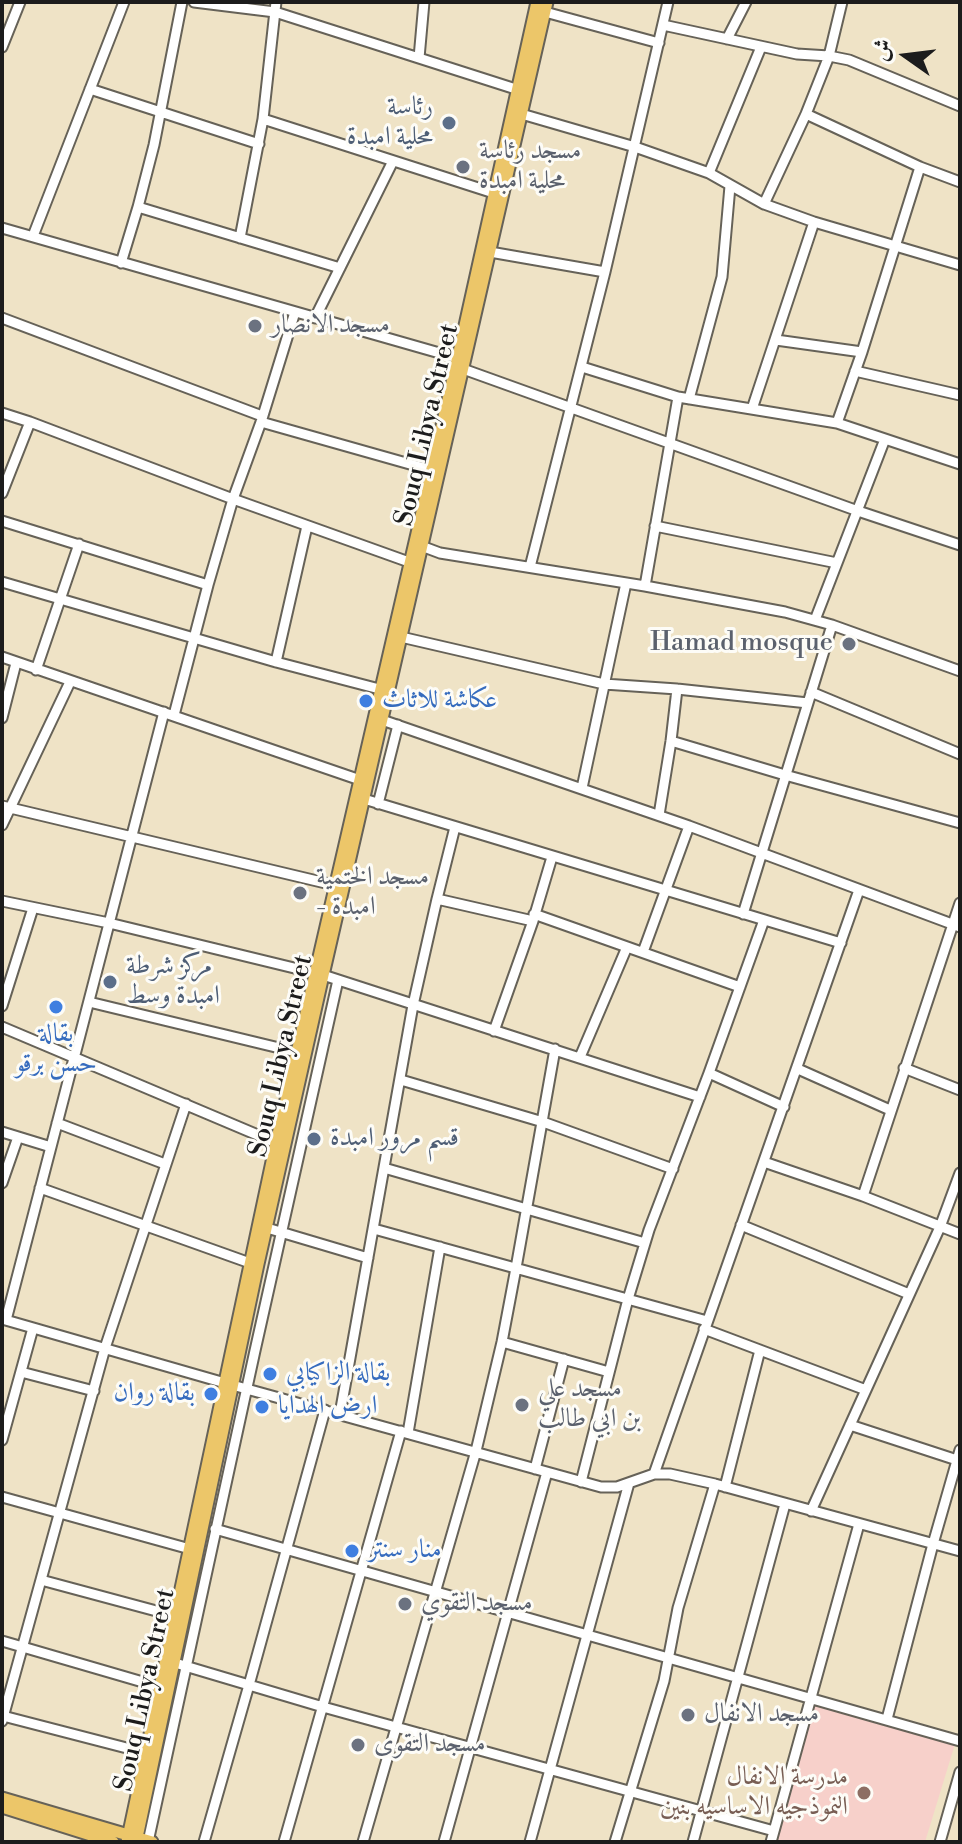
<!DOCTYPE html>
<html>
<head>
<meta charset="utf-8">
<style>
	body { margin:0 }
	#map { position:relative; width:962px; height:1844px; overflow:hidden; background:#efe3c6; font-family:"Libre Bodoni",Amiri,serif }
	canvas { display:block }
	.frame { position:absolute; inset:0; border:4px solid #1c1c1c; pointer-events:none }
	.north { position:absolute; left:866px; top:16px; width:80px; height:80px; -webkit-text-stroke:6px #fdfcf7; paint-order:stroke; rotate:284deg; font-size:22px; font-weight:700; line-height:32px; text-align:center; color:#1c1c1c }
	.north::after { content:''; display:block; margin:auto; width:28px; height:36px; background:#1c1c1c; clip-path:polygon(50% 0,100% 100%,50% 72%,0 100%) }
</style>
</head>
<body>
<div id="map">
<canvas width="962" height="1844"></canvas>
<div class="frame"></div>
<div class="north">ش</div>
</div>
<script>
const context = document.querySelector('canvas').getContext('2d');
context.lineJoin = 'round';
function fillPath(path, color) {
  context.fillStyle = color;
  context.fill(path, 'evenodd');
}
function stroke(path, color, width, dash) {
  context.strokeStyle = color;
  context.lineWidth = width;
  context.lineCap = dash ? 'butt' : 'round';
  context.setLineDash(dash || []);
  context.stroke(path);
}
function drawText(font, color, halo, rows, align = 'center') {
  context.font = font + ' "Libre Bodoni",Amiri,serif';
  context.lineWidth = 6;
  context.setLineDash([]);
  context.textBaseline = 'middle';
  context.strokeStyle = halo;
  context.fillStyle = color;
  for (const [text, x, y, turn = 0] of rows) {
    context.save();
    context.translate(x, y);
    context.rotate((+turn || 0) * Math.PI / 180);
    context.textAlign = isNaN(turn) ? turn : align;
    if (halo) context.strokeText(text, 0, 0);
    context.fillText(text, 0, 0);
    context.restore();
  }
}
const built = new Path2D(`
	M814 1702 955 1744 925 1842H775Z`);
const minor = new Path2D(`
	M194 2 275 12 522 91
	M545 12 659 43
	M663 25 797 54 829 56 849 60 960 106
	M727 39 746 2
	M2 47 20 2
	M419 58 424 2
	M90 89 259 144
	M518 113 635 147 709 173 764 204 814 222 960 265
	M806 114 920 167 960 182
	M263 119 500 195
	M709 173 761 47
	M764 204 806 114 829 56 842 2
	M138 207 340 268
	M2 228 464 360
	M33 236 124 2
	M240 238 263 119 276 2
	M490 252 605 272
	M121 263 138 207 154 145 182 2
	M2 318 262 416
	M315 318 393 161
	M776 340 862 352
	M582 367 678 397 837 423 960 464
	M463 369 858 511 960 545
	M855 371 960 395
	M689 399 722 277 730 186
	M752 409 814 222
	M2 413 30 422 233 499 409 562
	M261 422 431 470
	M837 423 862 352 920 167
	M2 493 30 422
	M2 521 208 585
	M655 526 837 563
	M416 544 440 553 645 586 785 612 832 625 960 671
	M530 567 605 272 668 2
	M2 582 276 662 387 691
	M645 586 678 397
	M815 620 885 439
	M401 637 604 684 677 689 808 703
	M2 657 366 782
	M276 662 307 526
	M36 670 79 544
	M811 692 960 754
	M174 715 208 585 233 499 261 422 295 312
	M2 718 16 663
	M382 720 689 826 960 927
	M671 741 785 775 960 823
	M582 788 626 583
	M364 799 841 943
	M378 804 398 725
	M2 806 334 885
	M659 815 671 741 677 689
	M2 825 70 682
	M437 899 533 921
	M2 901 109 923 323 975 700 1097
	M534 914 740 987
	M743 914 832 625
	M643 952 689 826
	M89 1002 296 1052
	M2 1006 33 908
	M2 1027 279 1144
	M494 1031 533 921 552 857
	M580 1057 627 947
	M904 1068 960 1090
	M798 1069 890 1110
	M709 1073 784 1107
	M401 1080 543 1122 673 1169
	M57 1123 165 1164
	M2 1132 51 1147
	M764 1162 863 1196 960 1234
	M384 1168 645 1243
	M2 1183 18 1137
	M40 1188 250 1263
	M863 1196 960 903
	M741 1225 909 1294
	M267 1228 368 1258
	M374 1229 707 1321
	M2 1319 225 1383 601 1487H617L654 1474H670L715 1484 960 1551
	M6 1320 164 712
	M704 1329 866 1390
	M502 1342 609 1372
	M21 1372 94 1391
	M340 1414 413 1005 437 899 455 827
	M850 1425 957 1460
	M408 1433 440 1247
	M2 1440 33 1328
	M535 1469 564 1359
	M654 1474C721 1279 792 1085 859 890
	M581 1482 628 1299 649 1230 709 1073 764 920
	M725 1487 760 1350
	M2 1497 190 1549
	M811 1511 940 1227 960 1173
	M215 1529 960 1741
	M41 1580 175 1616
	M2 1641 160 1687
	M175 1663 323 1707 774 1831
	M3 1716 146 1753
	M887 1719 933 1544 960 1450
	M2 1721 105 1348 186 1104
	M148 1842C211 1554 272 1267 338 980
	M204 1842 249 1685 325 1410
	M284 1842 401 1431
	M363 1842 476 1451 502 1342 516 1268 555 1049
	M444 1842 547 1472
	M530 1842 629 1483
	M615 1842 664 1681 678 1608 715 1484
	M693 1842 785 1504
	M771 1842 859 1524
	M940 1842 960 1772`);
const major = new Path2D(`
	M2 1798 152 1842
	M2 1807 113 1842
	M127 1842 276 1143 462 339 537 2
	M136 1842 258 1264 323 975 547 2`);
const markers = [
	[449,123,8,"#5c6f8a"],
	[463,167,8,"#6b7280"],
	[255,326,8,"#6b7280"],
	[849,644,8,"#6b7280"],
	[366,701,8,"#3f7fe0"],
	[300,893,8,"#6b7280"],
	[110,982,8,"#5c6f8a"],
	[56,1007,8,"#3f7fe0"],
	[314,1139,8,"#5c6f8a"],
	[270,1374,8,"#3f7fe0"],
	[211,1394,8,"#3f7fe0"],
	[522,1405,8,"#6b7280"],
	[262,1407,8,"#3f7fe0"],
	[352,1551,8,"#3f7fe0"],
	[405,1604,8,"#6b7280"],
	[688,1715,8,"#6b7280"],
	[358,1745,8,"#6b7280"],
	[864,1793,8,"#8d6e63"]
];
const serviceNames = [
	["رئاسة",433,108,"right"],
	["محلية امبدة",433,138,"right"],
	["مركز شرطة",126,967],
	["امبدة وسط",126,997],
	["قسم مرور امبدة",330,1139]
];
const worshipNames = [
	["مسجد رئاسة",479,152],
	["محلية امبدة",479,182],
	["مسجد الانصار",271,326],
	["Hamad mosque",833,644,"right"],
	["مسجد الختمية",316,878],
	["- امبدة",316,908],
	["مسجد علي",538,1390],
	["بن ابي طالب",538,1420],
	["مسجد التقوي",421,1604],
	["مسجد الانفال",704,1715],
	["مسجد التقوى",374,1745]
];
const streetNames = [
	["Souq Libya Street",428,425,-77],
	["Souq Libya Street",282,1056,-77],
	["Souq Libya Street",146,1690,-78]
];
const shopNames = [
	["عكاشة للاثاث",382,701],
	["بقالة",56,1035,"center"],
	["حسن برقو",56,1065,"center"],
	["بقالة الزاكيابي",286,1374],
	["بقالة روان",195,1394,"right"],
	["ارض الهدايا",278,1407],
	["منار سنتر",368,1551]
];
const educationNames = [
	["مدرسة الانفال",848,1778],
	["النموذجيه الاساسيه بنين",848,1808]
];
fillPath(built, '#f7d0ca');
stroke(minor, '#666258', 13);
stroke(major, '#666258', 15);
stroke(minor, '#fff', 9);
stroke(major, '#ecc669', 11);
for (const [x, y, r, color] of markers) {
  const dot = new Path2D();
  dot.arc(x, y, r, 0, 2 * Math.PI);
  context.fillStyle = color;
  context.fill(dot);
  stroke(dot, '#fdfcf7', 3);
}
drawText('26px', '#4e5e75', '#fdfcf7', serviceNames, 'left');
drawText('26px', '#5b616d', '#fdfcf7', worshipNames, 'left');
drawText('26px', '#1c1c1c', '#fdfcf7', streetNames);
drawText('26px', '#366cbe', '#fdfcf7', shopNames, 'left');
drawText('26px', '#785e54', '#fdfcf7', educationNames, 'right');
</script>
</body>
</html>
